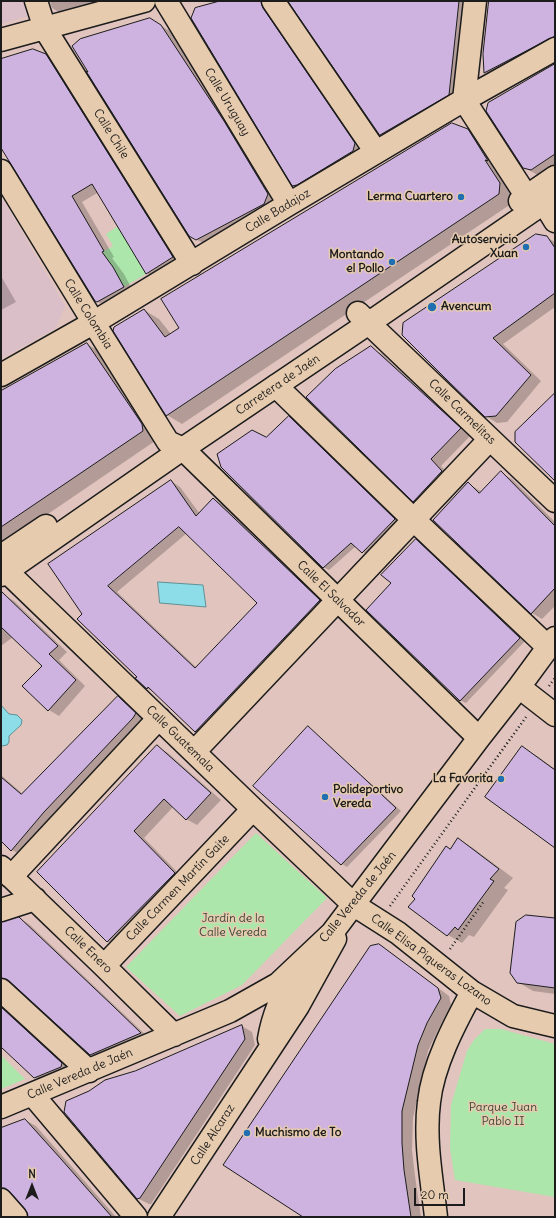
<!DOCTYPE html>
<html>
<head>
<meta charset="utf-8">
<style>
	body { margin:0 }
	#map { position:relative; width:556px; height:1218px; overflow:hidden; background:#e0c4bd; font-family:Delius,sans-serif }
	canvas { display:block }
	.frame { position:absolute; inset:0; border:2px solid #1c1c1c; pointer-events:none }
	.north { position:absolute; left:12px; top:1166px; width:40px; height:40px; -webkit-text-stroke:3px #e7cbae; paint-order:stroke; rotate:0deg; font-size:11px; font-weight:700; line-height:16px; text-align:center; color:#1c1c1c }
	.north::after { content:''; display:block; margin:auto; width:14px; height:18px; background:#1c1c1c; clip-path:polygon(50% 0,100% 100%,50% 72%,0 100%) }
	.scale { position:absolute; left:414px; top:1188px; width:51px; height:18px; box-sizing:border-box; border:2px solid #1c1c1c; border-top:0; padding-left:5px; font-size:12px; line-height:14px; white-space:nowrap; color:#1c1c1c; -webkit-text-stroke:3px #e7cbae; paint-order:stroke }
</style>
</head>
<body>
<div id="map">
<canvas width="556" height="1218"></canvas>
<div class="frame"></div>
<div class="north">N</div>
<div class="scale">20 m</div>
</div>
<script>
const context = document.querySelector('canvas').getContext('2d');
context.lineJoin = 'round';
function fillPath(path, color) {
  context.fillStyle = color;
  context.fill(path, 'evenodd');
}
function stroke(path, color, width, dash) {
  context.strokeStyle = color;
  context.lineWidth = width;
  context.lineCap = dash ? 'butt' : 'round';
  context.setLineDash(dash || []);
  context.stroke(path);
}
function drawText(font, color, halo, rows, align = 'center') {
  context.font = font + ' Delius,sans-serif';
  context.lineWidth = 3;
  context.setLineDash([]);
  context.textBaseline = 'middle';
  context.strokeStyle = halo;
  context.fillStyle = color;
  for (const [text, x, y, turn = 0] of rows) {
    context.save();
    context.translate(x, y);
    context.rotate((+turn || 0) * Math.PI / 180);
    context.textAlign = isNaN(turn) ? turn : align;
    if (halo) context.strokeText(text, 0, 0);
    context.fillText(text, 0, 0);
    context.restore();
  }
}
const built = new Path2D(`
	M1 1H27L32 15 1 24Z
	M1 196 65 306 56 328 1 359Z`);
const green = new Path2D(`
	M118 226 146 274 124 287 102 252 113 246 106 234Z
	M256 833 327 898 242 985 180 1016 126 967Z
	M485 1029H501L555 1044V1197L455 1180 450 1148 451 1105 467 1051 474 1040Z
	M1 1055 25 1079 1 1089Z`);
const water = new Path2D(`
	M158 582 203 585 206 607 160 603Z
	M1 705 9 714 17 715 22 720 21 725 9 736V742L7 745 2 746 1 745Z`);
const shadow = new Path2D(`
	M50 1H134L69 18 52 8Z
	M223 1H264L369 152 308 193 293 185Z
	M288 1H475L463 103 396 143 381 134Z
	M490 1H555V51L499 80 485 72Z
	M149 19 175 34 283 203 205 244 190 236Z
	M46 55 57 62 183 264 158 279 147 273 99 192 82 202 114 257 112 258 124 274 134 293 107 307 96 301 1 144V60Z
	M555 65V172L539 176 524 167Z
	M467 130 483 139 514 192V202L182 424 167 415 144 310 159 319 171 334Z
	M546 237 555 242V307L503 344 541 381 507 422 497 423 486 416 445 378Z
	M1 276 16 302 1 310Z
	M87 344 102 353 158 439 1 546V392Z
	M371 348 382 354 471 435 441 466 453 478 425 507 414 501 307 397Z
	M289 417 294 420 400 523 368 556 356 546 329 570 323 567 266 439Z
	M501 473 512 479 555 522V606L542 619 532 613 469 484 482 492Z
	M171 481 180 487 200 514 214 499 223 505 329 606 205 737 196 732 156 693 148 689 137 678 138 677 83 614ZM187 533 258 603 197 668 117 592Z
	M416 540 421 543 525 641 466 703 460 700 392 583Z
	M4 595 14 601 67 652 59 660 85 686 59 716 49 710 23 686 43 666 13 637 1 646V599Z
	M118 697 128 703 145 720 21 855 12 850 1 839V775L23 794Z
	M308 728 313 731 401 811 347 867 342 864 255 786Z
	M158 747 168 753 221 800 197 825 186 819 173 807 144 838 185 880 119 948 108 942 39 872Z
	M522 748 537 756 555 769V847Z
	M458 839 473 848 513 878 504 888 508 890 474 937 469 935 462 943 448 935 416 899Z
	M19 918 30 925 150 1039 102 1060 91 1054 14 984H8L1 991V923Z
	M555 920V994L533 991 518 982Z
	M379 945 390 952 449 996 451 1005 438 1030 428 1051 413 1118 412 1150 415 1176 421 1217H302Z
	M1 1003 73 1070 45 1083 34 1077 1 1045Z
	M242 1026 252 1032 255 1045 151 1204H149L137 1198 135 1072Z
	M25 1120 36 1126 116 1217H29L26 1208 13 1194 10 1193 3 1197 1 1201V1129Z`);
const building = new Path2D(`
	M220 1H261L263 8 355 143 353 151 297 185 292 186 191 18 195 8Z
	M288 1H459L449 95 380 135Z
	M489 1H555V36L484 73 483 54Z
	M150 18 161 25 224 121 268 194 264 204 196 240 189 236 86 71 88 72 72 46 80 39Z
	M33 49 46 54 173 257 146 274 92 184 72 196 104 251 102 252 113 267 124 287 97 302 95 301 1 148V59Z
	M555 64V154L531 170 523 168 486 111 488 103Z
	M452 123 468 129 488 161 485 160 500 183 499 194 166 416 113 331 114 327 144 309 165 337 179 328 161 299Z
	M536 234 547 236 555 248V293L493 338 531 375 496 416 485 417 445 378 402 335 403 323Z
	M87 343 134 412 142 424 143 431 1 527V391Z
	M371 346 461 428 431 459 442 471 413 502 306 397 335 369Z
	M555 393V481L515 442V432Z
	M289 416 395 519 362 553 351 543 323 568 221 467 217 454 252 430 266 437Z
	M501 471 555 526V588L531 614 433 520 468 482 479 493Z
	M171 480 196 516 213 498 320 600 195 732 148 687 147 689 135 678 137 677 77 619 82 614 48 564ZM179 527 257 603 195 668 108 586Z
	M416 539 520 638 460 701 366 610 391 583 381 575Z
	M1 591 58 646 49 654 76 680 48 711 22 686 42 666 1 627Z
	M118 696 136 713 133 718 44 812 11 851 1 841V777L21 794Z
	M308 726 396 808 341 865 253 786Z
	M157 745 211 793 186 820 164 799 134 831 175 873 107 942 37 872Z
	M522 746 555 770V848L485 797Z
	M458 838 499 869 490 879 494 881 458 930 455 927 447 936 408 907 415 899 412 896 446 846 450 849Z
	M526 915 555 918V988L517 983 510 973 516 922Z
	M19 917 112 1005 141 1033 90 1055 9 981 1 978V922Z
	M379 944 438 988 441 998 427 1023 418 1045 402 1111V1143L404 1170 411 1217H303L223 1165 370 946Z
	M1 1007 62 1063 61 1067 34 1078 1 1047Z
	M242 1025 245 1039 140 1198 137 1199 64 1112 66 1101 89 1091 105 1080 135 1071Z
	M25 1119 61 1159 112 1217H28L25 1209 10 1192 5 1188H1V1128Z`);
const path = new Path2D(`
	M549 686 555 678
	M390 906 526 717
	M450 949 484 901`);
const minor = new Path2D(`
	M36 1 45 29 192 264
	M166 1 289 204
	M273 1 376 152
	M475 1 464 100 527 197 526 214
	M1 40 144 1
	M1 171 100 333 168 442 183 449 479 738
	M544 203 555 221
	M358 313 555 501
	M1 375 93 323 289 204 464 100 555 49
	M276 386 414 520 548 647
	M1 566 253 809 354 905 398 933 472 992 513 1016 555 1026
	M519 687 555 715
	M194 752 490 439
	M1 867 104 966 174 1035
	M11 877 159 718
	M1 910 35 899
	M104 966 253 809
	M1 990 89 1071
	M269 1039C273 1015 282 996 293 974
	M32 1094 136 1217
	M1 1107 230 1011 278 984 332 933 479 738 519 687 555 638
	M1 1200 16 1217
	M159 1217 298 1006 335 939
	M436 1217C432 1180 424 1140 429 1102 433 1065 454 1025 472 992`);
const major = new Path2D(`
	M520 201 555 177
	M1 556 46 526
	M1 575 178 452 369 323 555 195`);
const markers = [
	[461,197,4,"#1f6fb2"],
	[526,247,4,"#1f6fb2"],
	[392,262,4,"#1f6fb2"],
	[432,307,5,"#1f6fb2"],
	[501,779,4,"#1f6fb2"],
	[325,797,4,"#1f6fb2"],
	[247,1133,4,"#1f6fb2"]
];
const streetNames = [
	["Calle Uruguay",227,102,59],
	["Calle Chile",111,134,58],
	["Calle Badajoz",278,211,-31],
	["Calle Colombia",88,314,58],
	["Carretera de Jaén",278,385,-34],
	["Calle Carmelitas",462,412,44],
	["Calle El Salvador",331,594,44],
	["Calle Guatemala",180,739,44],
	["Calle Carmen Martín Gaite",178,888,-46],
	["Calle Vereda de Jaén",358,897,-51],
	["Calle Enero",88,950,44],
	["Calle Elisa Piqueras Lozano",431,960,36],
	["Calle Vereda de Jaén",80,1074,-23],
	["Calle Alcaraz",213,1135,-57]
];
const poiNames = [
	["Lerma Cuartero",453,197],
	["Autoservicio",518,240],
	["Xuan",518,254],
	["Montando",384,255],
	["el Pollo",384,269],
	["Avencum",441,307,"left"],
	["La Favorita",493,779],
	["Polideportivo",333,790,"left"],
	["Vereda",333,804,"left"],
	["Muchismo de To",255,1133,"left"]
];
const parkNames = [
	["Jardín de la",233,919],
	["Calle Vereda",233,933],
	["Parque Juan",503,1108],
	["Pablo II",503,1122]
];
fillPath(built, '#dbbfc8');
fillPath(green, '#ade6ab');
fillPath(water, '#8cdde7');
stroke(water, '#5f9096', 1);
fillPath(shadow, '#0003');
fillPath(building, '#ceb2e0');
stroke(building, '#1c1c1c', 1);
stroke(minor, '#1c1c1c', 25);
stroke(major, '#1c1c1c', 25);
stroke(path, '#1c1c1c', 2.5, [1, 3]);
stroke(minor, '#e7cbae', 22);
stroke(major, '#e7cbae', 22);
for (const [x, y, r, color] of markers) {
  const dot = new Path2D();
  dot.arc(x, y, r, 0, 2 * Math.PI);
  context.fillStyle = color;
  context.fill(dot);
  stroke(dot, '#e7cbae', 1.5);
}
drawText('12px', '#1c1c1c', '#e7cbae', streetNames);
drawText('bold 12px', '#1c1c1c', '#e7cbae', poiNames, 'right');
drawText('12px', '#394439', '#e7cbae', parkNames);
</script>
</body>
</html>
